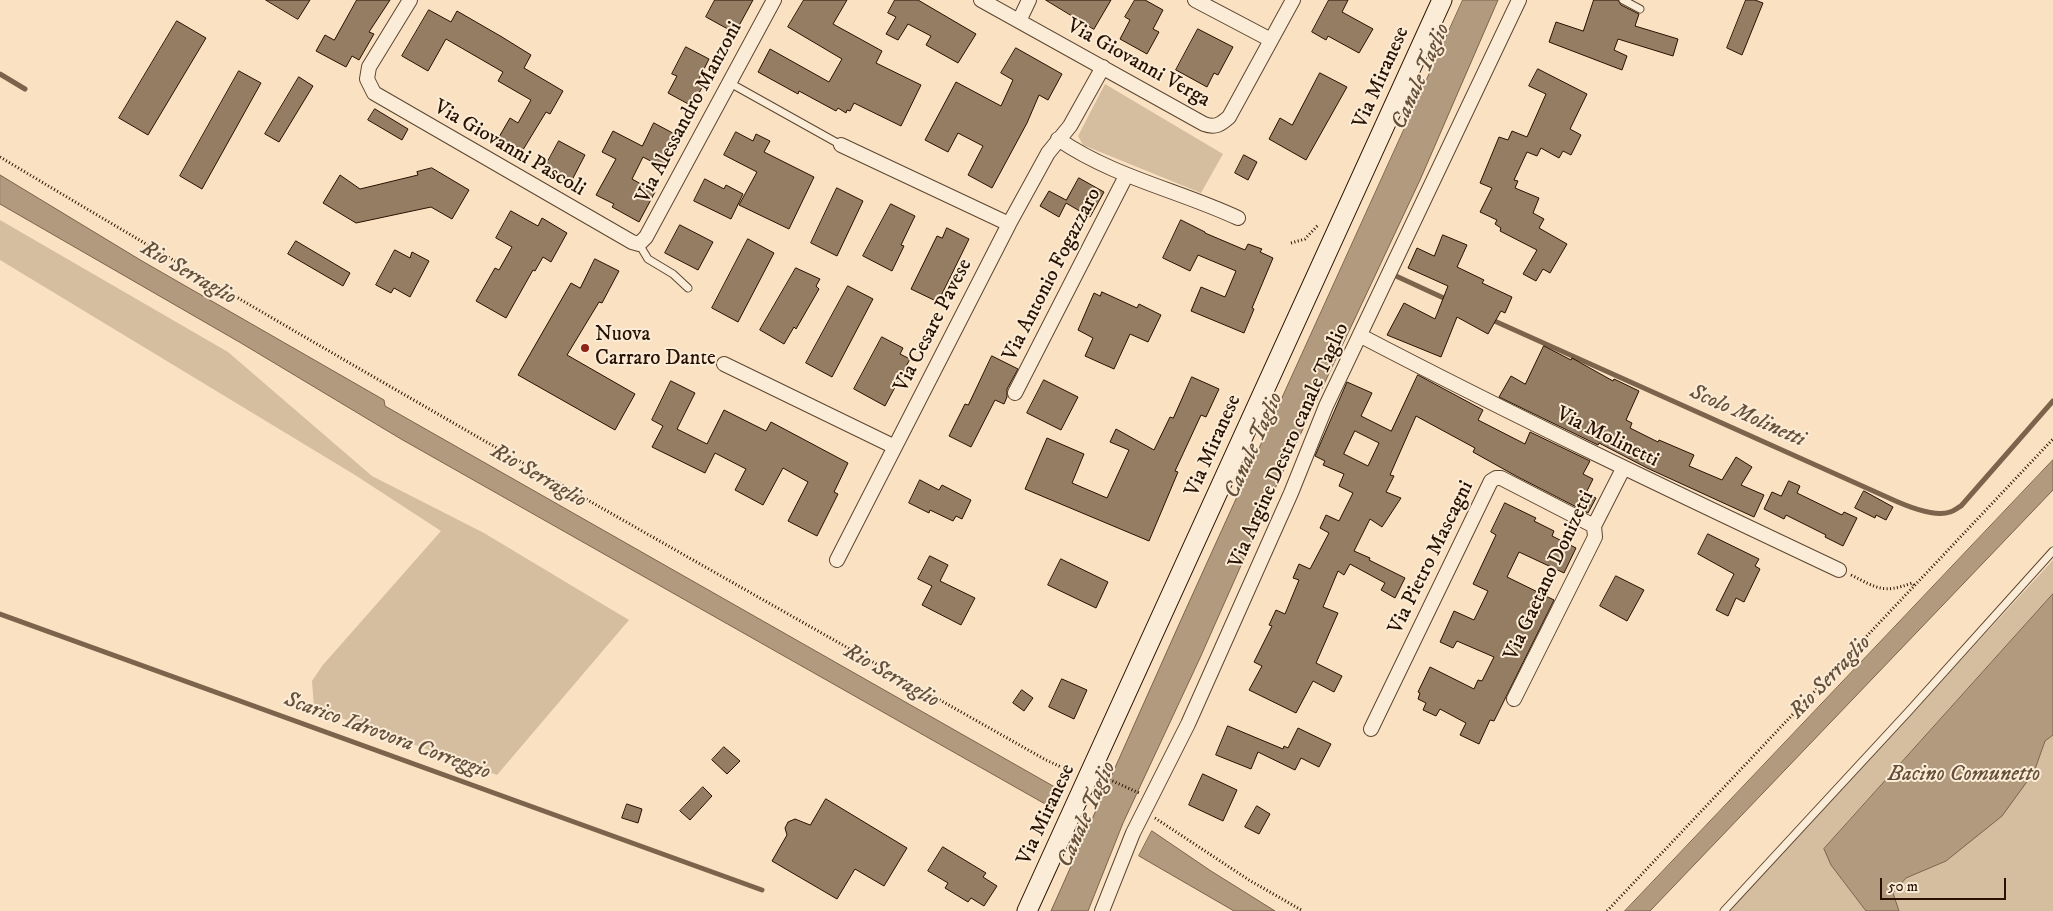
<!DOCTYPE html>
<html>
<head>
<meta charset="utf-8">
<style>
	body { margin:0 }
	#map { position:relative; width:2053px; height:911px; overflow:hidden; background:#f9e1c1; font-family:"IM FELL DW Pica",serif }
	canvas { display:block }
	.scale { position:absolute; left:1880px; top:878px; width:126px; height:22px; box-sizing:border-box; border:2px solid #281100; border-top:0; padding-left:6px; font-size:15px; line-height:18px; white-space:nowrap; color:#281100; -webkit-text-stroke:4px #fbecd7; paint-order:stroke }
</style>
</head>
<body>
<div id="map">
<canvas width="2053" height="911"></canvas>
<div class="scale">50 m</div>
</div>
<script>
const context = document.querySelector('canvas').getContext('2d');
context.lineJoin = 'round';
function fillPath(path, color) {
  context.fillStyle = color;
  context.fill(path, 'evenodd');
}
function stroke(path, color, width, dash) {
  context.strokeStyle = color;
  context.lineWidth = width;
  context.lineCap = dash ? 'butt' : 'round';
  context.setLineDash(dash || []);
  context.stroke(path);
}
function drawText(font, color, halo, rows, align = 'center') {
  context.font = font + ' "IM FELL DW Pica",serif';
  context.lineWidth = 4;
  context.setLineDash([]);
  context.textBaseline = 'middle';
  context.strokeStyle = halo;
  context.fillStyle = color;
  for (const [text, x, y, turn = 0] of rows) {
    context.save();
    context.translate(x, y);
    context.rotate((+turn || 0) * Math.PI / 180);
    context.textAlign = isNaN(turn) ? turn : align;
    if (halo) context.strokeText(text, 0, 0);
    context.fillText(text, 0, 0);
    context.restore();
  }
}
const green = new Path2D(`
	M1105 84 1223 154 1201 193 1083 145 1078 136Z
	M0 220 228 352 372 476 484 533 629 620 497 775 314 708 312 681 322 666 441 531 355 475 0 260Z
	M2053 560V594L1831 865 1866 911H1730Z
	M2053 735V911H1899L1893 893 1906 878 1946 861 2034 772 2045 741Z`);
const water = new Path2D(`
	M1463 0H1498L1420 180 1278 482 1200 658 1123 823 1088 911H1051L1181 620Z
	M0 175 142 261 384 400 385 406 1060 790 1054 809 401 439 241 343 0 204Z
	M2053 460V490L1650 911H1625Z
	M2053 594V735L2045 741 2034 772 2002 816 1946 861 1906 878 1893 893 1899 911H1866L1831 865 1824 849Z
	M1152 831 1211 871 1275 911H1234L1139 856Z`);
const stream = new Path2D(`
	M0 74 25 89
	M1396 276 1448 300
	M1490 319 1889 498C1904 505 1933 518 1950 512 1954 511 1957 508 1961 506L2053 401
	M0 614 762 890`);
const building = new Path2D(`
	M266 0H310L298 19Z
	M357 0H390L369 32 374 34 359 60 352 56 346 67 316 51 325 35 334 40Z
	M715 0H753L735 33 706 17Z
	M804 0H847L833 24 882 51 876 63 921 85 901 126 854 103 850 111 847 110 846 113 838 108 836 111 799 91 798 94 758 72 770 49 829 82 842 59 788 27Z
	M895 0H918L976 34 958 63 926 45 931 36 908 24 898 40 886 34 896 17 888 13Z
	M1046 0H1111L1094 29Z
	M1135 0H1145L1163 10 1153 29 1159 32 1147 54 1120 39 1130 20 1125 17Z
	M1329 0H1348L1342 12 1373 29 1359 53 1328 36 1326 40 1312 32Z
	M1594 0H1618L1621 5 1639 14 1635 26 1678 39 1673 56 1618 39 1614 50 1627 56 1622 70 1549 42 1556 22 1583 31Z
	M1746 0H1755L1763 3 1742 55 1727 48Z
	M429 10 451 22 457 11 502 37 531 55 524 68 563 91 550 114 546 112 518 158 495 144 510 118 518 123 531 100 498 81 503 72 446 39 428 71 402 56Z
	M177 21 206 38 148 135 119 118Z
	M1198 29 1233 47 1218 75 1214 73 1207 87 1176 70Z
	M686 47 709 59 699 79 705 82 692 106 668 93 677 76 672 74Z
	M1016 48 1062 74 1048 100 1039 95 1027 123 992 188 968 175 983 146 958 133 948 152 925 140 956 82 1001 106 1013 80 1001 73Z
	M1538 69 1587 94 1570 129 1581 135 1571 155 1563 151 1559 158 1541 148 1537 156 1527 152 1514 180 1518 181 1515 188 1539 198 1533 213 1544 219 1539 228 1567 244 1550 273 1543 269 1536 281 1523 274 1537 250 1500 231 1501 228 1495 224 1497 220 1480 212 1492 188 1480 183 1499 137 1508 140 1512 131 1527 137 1546 94 1529 86Z
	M239 71 261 83 202 189 180 176Z
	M1320 73 1347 87 1306 160 1269 139 1280 118 1292 125Z
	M299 77 313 86 279 142 265 134Z
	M375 109 408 129 402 140 368 120Z
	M654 123 682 138 666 169 643 157 632 179 655 192 639 222 612 207 614 204 596 195 616 159 602 152 613 131 642 146Z
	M736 132 753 141 756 134 770 141 764 152 814 177 789 229 739 205 757 172 724 155Z
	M559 141 585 155 572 180 546 165Z
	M1244 155 1257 162 1248 180 1235 173Z
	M432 168 469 190 452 219 431 207 356 223 323 203 340 175 360 189 418 175 417 172Z
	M1079 178 1104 192 1090 217 1066 203 1059 217 1040 206 1049 191 1066 200Z
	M705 179 724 189 726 185 743 194 731 219 694 201Z
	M837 188 863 201 837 256 811 243Z
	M891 204 915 216 901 245 904 246 892 271 863 256Z
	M511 211 538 226 542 218 567 233 551 262 543 257 535 271 533 270 506 318 476 301 495 268 499 270 512 247 496 238Z
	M1181 220 1205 232V233L1245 250 1248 244 1262 249 1260 252 1273 258 1252 308 1254 309 1244 333 1191 311 1201 287 1225 297 1236 271 1198 255 1190 271 1163 258Z
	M680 225 713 242 698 270 665 253Z
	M947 228 969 239 938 302 911 289 937 236 942 238Z
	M1443 235 1467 245 1457 267 1484 280 1482 283 1512 297 1505 313 1501 311 1488 334 1457 317 1441 357 1387 335 1404 303 1435 319 1448 286 1408 268 1417 248 1434 256Z
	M748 239 774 253 738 322 712 308Z
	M296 241 350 273 343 286 288 254Z
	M395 250 410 258 412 252 429 261 410 297 394 288 391 293 376 285Z
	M595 259 619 271 602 303 599 302 567 355 635 394 615 430 518 375 571 283 580 288Z
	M796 268 820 279 816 286 819 289 796 329 794 327 784 344 760 330Z
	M848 286 873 299 832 377 806 363Z
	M1102 292 1137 308 1139 304 1161 315 1148 342 1130 334 1114 369 1085 356 1093 338 1078 330 1094 293 1100 296Z
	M882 337 903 348 900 354 910 359 885 406 854 389Z
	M1544 346 1571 360 1572 358 1613 381 1614 379 1639 391 1626 420 1632 423 1630 428 1658 442 1659 440 1694 455 1689 466 1722 480 1736 457 1752 467 1741 485 1764 495 1754 517 1647 468 1599 443 1598 445 1499 397 1511 376 1525 384Z
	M992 356 1018 369 1007 389V397L1004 404 995 400 971 447 949 436 965 404 968 405Z
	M1418 375 1483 410 1478 420 1525 444 1530 432 1590 461 1583 474 1593 479 1586 493 1596 498 1588 513 1516 476 1473 452 1475 448 1416 416 1390 475 1394 476 1386 492 1401 498 1382 527 1370 519 1354 551 1370 558 1369 560 1405 578 1395 598 1381 590 1385 583 1350 564 1344 575 1338 571 1323 607 1338 613 1316 663 1342 676 1334 692 1313 681 1296 713 1249 690 1262 666 1254 662 1272 626 1269 625 1276 610 1285 614 1299 580 1293 578 1299 564 1310 569 1329 533 1320 528 1326 515 1339 521 1353 493 1339 486 1344 474 1323 465 1325 461 1315 456 1347 382 1372 393 1361 416 1391 431ZM1355 431 1379 443 1368 466 1344 454Z
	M1192 377 1219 389 1206 417 1201 415 1175 471 1178 472 1149 541 1025 489 1047 438 1084 454 1072 483 1107 498 1129 450 1110 442 1116 429 1154 450 1170 417 1173 418Z
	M1044 380 1078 397 1061 430 1027 413Z
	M671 381 695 393 677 429 707 444 724 410 766 431 771 422 848 463 834 492 838 494 817 536 788 521 808 482 783 468 763 505 735 490 746 469 715 453 705 473 652 447 663 426 652 420Z
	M920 480 939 490 942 485 971 500 962 519 956 516 953 521 930 510 929 513 909 503Z
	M1789 481 1800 486 1797 493 1842 515 1844 512 1857 518 1843 546 1825 537 1826 535 1786 515 1784 519 1764 509 1772 492 1781 496Z
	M1864 491 1893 507 1886 520 1876 515 1875 518 1855 508Z
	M1505 503 1536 518 1534 521 1554 531 1552 536 1576 548 1564 573 1519 552 1507 577 1554 600 1494 721 1490 720 1479 744 1460 735 1466 723 1440 709 1436 716 1423 710 1426 703 1418 699 1420 693 1418 692 1430 667 1474 689 1478 680 1482 681 1494 657 1457 641 1453 648 1440 642 1454 611 1474 620 1488 591 1473 584 1496 535 1491 532Z
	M1708 534 1759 559 1755 566 1760 569 1744 602 1736 598 1728 616 1716 610 1734 574 1698 554Z
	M930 556 948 565 940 581 975 598 961 625 922 605 932 586 918 579Z
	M1061 559 1108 582 1096 608 1048 585Z
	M1616 576 1644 590 1627 621 1600 606Z
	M1062 679 1087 690 1074 719 1049 707Z
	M1022 690 1033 698 1024 711 1013 703Z
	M1228 726 1283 749 1284 746 1288 748 1298 728 1331 744 1319 767 1301 758 1295 770 1258 752 1251 769 1216 755Z
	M724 747 740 761 727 774 712 760Z
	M1203 774 1237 790 1223 821 1189 805Z
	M703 787 712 796 690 820 680 811Z
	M826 799 907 848 884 886 855 869 837 899 772 861 787 835 785 828 788 822 795 819 810 825Z
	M627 804 642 809 638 823 622 818Z
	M1257 806 1270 814 1259 834 1245 827Z
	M943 847 986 873 983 877 997 886 984 906 971 898 968 902 945 888 948 883 928 871Z`);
const path = new Path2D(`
	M0 157C345 364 696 562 1046 760L1061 767 1074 768
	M1291 243 1305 239 1319 224
	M1851 575C1877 588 1883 594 1912 583L1915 586
	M1106 778 1139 793
	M1155 818 1249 880 1303 911
	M1607 911 2053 439`);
const lane = new Path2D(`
	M1623 0 1640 9
	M730 83 841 145
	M639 244 648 259 673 274 688 288
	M1724 911 1909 711 2053 551`);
const street = new Path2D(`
	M410 0 369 67 367 79 374 93 632 242 639 244 646 237 774 0
	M981 0 1204 124C1215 128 1220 125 1229 117L1293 0
	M1195 0 1271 40
	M1019 21 1029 0
	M1058 139C1113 177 1178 190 1238 218
	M841 145 1009 224
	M1361 336C1518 418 1678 494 1839 570
	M724 364 895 447
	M1015 393 1126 176
	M837 560 1009 224 1048 153 1070 126 1103 67
	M1514 699 1595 537 1594 526 1623 469
	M1371 729 1491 481 1496 478H1501L1594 526
	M1102 911 1133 833 1188 724 1291 493 1326 406 1519 0`);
const secondary = new Path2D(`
	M1027 911 1442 0`);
const markers = [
	[585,348,5,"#8f2418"]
];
const streetNames = [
	["Via Giovanni Verga",1138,64,29],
	["Via Miranese",1382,78,-66],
	["Via Alessandro Manzoni",690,113,-62],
	["Via Giovanni Pascoli",509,149,30],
	["Via Antonio Fogazzaro",1053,275,-63],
	["Via Cesare Pavese",934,326,-63],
	["Via Molinetti",1607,438,26],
	["Via Miranese",1214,446,-66],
	["Via Argine Destro canale Taglio",1290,446,-66],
	["Via Pietro Mascagni",1432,558,-64],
	["Via Gaetano Donizetti",1550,576,-65],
	["Via Miranese",1047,815,-65]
];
const poiNames = [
	["Nuova",595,336],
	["Carraro Dante",595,360]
];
const waterNames = [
	["Canale Taglio",1422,77,-66],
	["Rio Serraglio",188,274,30],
	["Scolo Molinetti",1747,417,24],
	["Canale Taglio",1255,446,-66],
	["Rio Serraglio",538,477,30],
	["Rio Serraglio",891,677,30],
	["Rio Serraglio",1831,678,-46],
	["Scarico Idrovora Correggio",387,737,20],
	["Bacino Comunetto",1964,775],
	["Canale Taglio",1088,815,-66]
];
fillPath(green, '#d5bea0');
fillPath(water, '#b29a7f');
stroke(water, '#7b634c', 1);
stroke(stream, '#7b634c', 5);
fillPath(building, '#957d64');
stroke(building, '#281100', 1);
stroke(lane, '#5c4530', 9);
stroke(street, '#5c4530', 16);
stroke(secondary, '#281100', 21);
stroke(path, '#281100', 3, [1, 2.5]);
stroke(lane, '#fbecd7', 7);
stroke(street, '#fbecd7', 14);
stroke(secondary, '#fbecd7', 19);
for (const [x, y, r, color] of markers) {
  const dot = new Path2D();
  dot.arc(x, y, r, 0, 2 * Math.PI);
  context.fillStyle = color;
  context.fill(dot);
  stroke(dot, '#fbecd7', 2);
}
drawText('21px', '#281100', '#fbecd7', streetNames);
drawText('21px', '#281100', '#fbecd7', poiNames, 'left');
drawText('italic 22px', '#664f39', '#fbecd7', waterNames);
</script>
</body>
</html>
